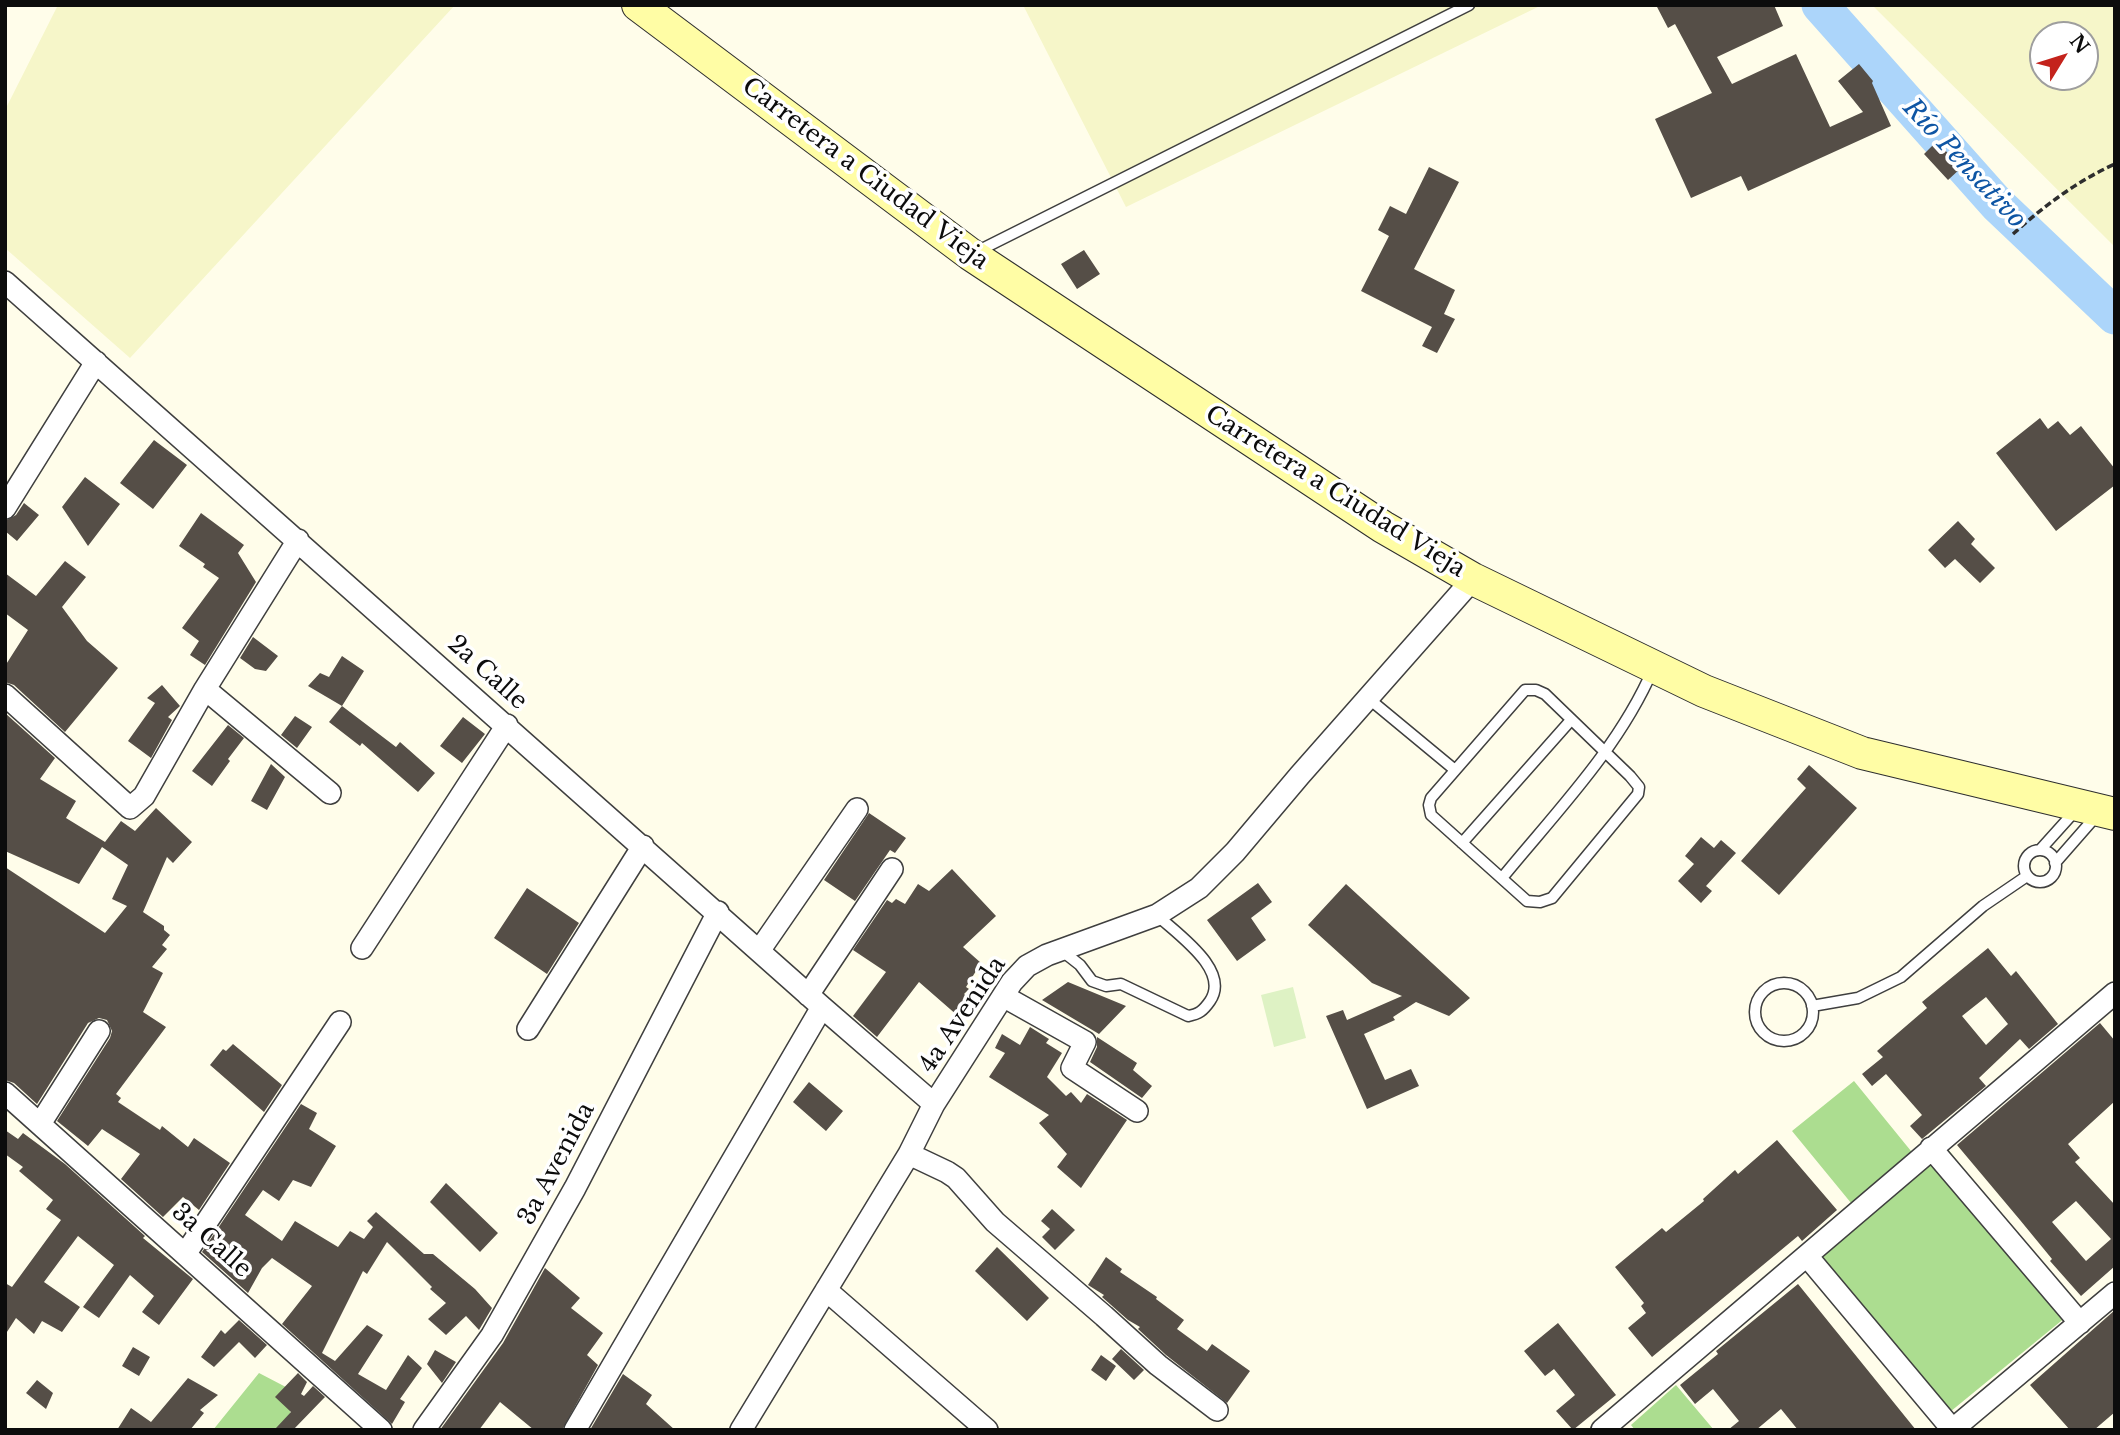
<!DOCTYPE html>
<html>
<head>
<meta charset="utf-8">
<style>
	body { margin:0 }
	#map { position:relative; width:2120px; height:1435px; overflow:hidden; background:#fffdea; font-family:"Libre Baskerville",serif }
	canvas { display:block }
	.frame { position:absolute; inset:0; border:7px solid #0c0c0c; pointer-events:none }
	.north { position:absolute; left:2029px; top:21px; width:70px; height:70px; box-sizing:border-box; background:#fff; border:2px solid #9e9e9e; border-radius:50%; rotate:52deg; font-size:19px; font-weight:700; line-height:28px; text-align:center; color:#0c0c0c }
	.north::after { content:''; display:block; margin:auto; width:24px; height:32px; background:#c4231c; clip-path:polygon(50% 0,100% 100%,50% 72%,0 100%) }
</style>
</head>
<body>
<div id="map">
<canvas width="2120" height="1435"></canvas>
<div class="frame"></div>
<div class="north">N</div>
</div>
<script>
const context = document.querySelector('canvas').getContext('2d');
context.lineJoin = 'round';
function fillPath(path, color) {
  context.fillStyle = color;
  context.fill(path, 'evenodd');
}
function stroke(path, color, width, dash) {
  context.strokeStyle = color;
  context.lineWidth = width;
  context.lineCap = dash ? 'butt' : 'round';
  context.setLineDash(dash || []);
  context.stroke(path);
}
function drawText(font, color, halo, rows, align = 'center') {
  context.font = font + ' "Libre Baskerville",serif';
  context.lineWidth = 7;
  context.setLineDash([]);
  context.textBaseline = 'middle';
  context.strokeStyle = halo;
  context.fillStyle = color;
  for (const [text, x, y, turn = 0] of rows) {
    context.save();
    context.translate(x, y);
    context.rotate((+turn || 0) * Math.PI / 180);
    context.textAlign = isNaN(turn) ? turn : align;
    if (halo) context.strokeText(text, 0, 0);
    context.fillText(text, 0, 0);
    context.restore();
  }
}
const farmland = new Path2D(`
	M58 5H455L130 358 5 248V110Z
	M1023 5H1542L1126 207Z
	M1872 5H2115V247ZM2043 35H2085V77H2043Z`);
const forest = new Path2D(`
	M1854 1081 1924 1167 1947 1148 2077 1308 1945 1416 1817 1260 1865 1220 1792 1131Z
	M259 1373 305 1397 290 1411 295 1430H213Z
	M1676 1385 1714 1430H1635L1631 1425Z`);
const pitch = new Path2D(`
	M1293 987 1306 1038 1274 1047 1261 995Z`);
const river = new Path2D(`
	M1820 5 1997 204 2115 316`);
const building = new Path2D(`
	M1656 5H1774L1783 26 1717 57 1732 84 1796 54 1830 127 1863 112 1838 81 1859 64 1873 81 1872 83 1891 126 1748 191 1741 176 1691 198 1655 119 1712 93 1675 24 1668 28Z
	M1937 141 1961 168 1948 180 1924 154Z
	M1429 167 1459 182 1414 269 1455 290 1444 314 1455 319 1437 353 1422 346 1432 327 1361 291 1389 236 1378 230 1390 206 1406 214Z
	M1084 250 1100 274 1077 289 1061 264Z
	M2040 418 2048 429 2058 421 2070 435 2081 426 2115 469V485L2056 531 1996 453Z
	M154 440 187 465 153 509 120 483Z
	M85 477 120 504 88 546 62 507Z
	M24 503 39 515 17 541 5 531V521L16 515Z
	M201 513 244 545 238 553 256 582 205 665 190 655 199 641 182 628 219 578 203 567 205 564 179 546Z
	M1958 521 1975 539 1971 544 1995 568 1980 583 1955 559 1945 568 1928 550Z
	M65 561 86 577 62 607 87 641 118 668 65 732 14 685 5 682V666L28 630 5 613V573L36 596Z
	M253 637 278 656 266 671 255 669 240 658Z
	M342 656 364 671 342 706 308 686 320 673 329 677Z
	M162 685 180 706 168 717 172 720 151 758 128 741 155 703 147 698Z
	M342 706 396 747 400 742 435 773 418 792 362 743 360 746 329 722Z
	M5 713 55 758 40 779 76 801 66 818 105 842 121 821 135 831 156 808 192 842 173 863 167 857 143 912 164 926V930L170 935 162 945 167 949 152 967 163 973 143 1012 166 1027 116 1094 121 1098 118 1102 160 1130 162 1126 188 1147 194 1138 230 1163 199 1210 183 1197 163 1217 121 1179 140 1154 102 1129 88 1146 57 1121 110 1038 112 1031 107 1020 99 1018 88 1023 37 1104 14 1083 5 1080V867L105 933 127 906 112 899 128 865 102 847 79 884 5 851Z
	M295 716 312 727 297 748 281 735Z
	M463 717 485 734 462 763 440 746Z
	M228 725 244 738 228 759 230 761 212 786 192 771Z
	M271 764 285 777 267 810 251 801Z
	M1809 765 1857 808 1779 895 1741 861 1806 788 1797 779Z
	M869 813 906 838 895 853 890 850 855 901 824 880Z
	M1701 837 1714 848 1721 840 1736 853 1706 886 1712 891 1701 903 1678 881 1694 864 1685 856Z
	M952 869 996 916 963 947 981 963 966 987 969 989 964 994 972 1001 958 1016 919 982 877 1037 853 1016 886 972 853 950 887 900 892 903 896 899 905 904 918 884 929 891Z
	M1258 883 1272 902 1251 918 1266 940 1237 961 1207 920Z
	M1346 884 1470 998 1449 1016 1416 1002 1393 1017 1395 1020 1364 1034 1385 1080 1411 1069 1419 1086 1367 1109 1326 1016 1343 1010 1347 1020 1402 996 1372 983 1308 925Z
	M527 888 579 923 547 974 494 938Z
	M1988 948 2011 976 2016 971 2058 1024 2029 1049 2020 1039 1979 1078 1986 1086 1922 1139 1910 1126 1922 1115 1886 1074 1872 1086 1862 1074 1883 1057 1877 1051 1927 1008 1922 1002ZM1986 997 2008 1024 1986 1045 1962 1016Z
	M1068 982 1126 1006 1099 1034 1042 1000Z
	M2100 1023 2115 1041V1101L2068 1144 2080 1158 2075 1162 2115 1205V1266L2081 1296 2050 1261 2052 1259 2020 1220 1957 1145ZM2076 1201 2111 1239 2086 1261 2052 1222Z
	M1030 1027 1049 1039 1046 1043 1062 1053 1047 1077 1066 1096 1071 1092 1081 1103 1087 1094 1127 1120 1081 1188 1057 1167 1067 1154 1039 1123 1049 1115 989 1077 1005 1053 995 1048 1002 1034 1020 1045Z
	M1097 1037 1137 1063 1133 1070 1152 1086 1142 1098 1090 1062 1097 1047Z
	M233 1044 282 1085 264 1112 210 1065 223 1049 226 1051Z
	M809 1082 843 1111 826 1131 793 1102Z
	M301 1104 317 1113 309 1129 336 1146 311 1187 293 1180 279 1201 263 1190 245 1215 282 1241 295 1221 338 1247 350 1231 364 1239 373 1227 367 1221 376 1212 424 1254H433L475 1289 492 1308 479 1330 466 1316 446 1335 428 1319 446 1303 430 1289 432 1287 387 1242 367 1274 363 1271 322 1353 335 1361 367 1325 383 1335 358 1374 386 1390 408 1355 422 1368 400 1399 405 1402 392 1424 282 1324 312 1286 272 1258 262 1268 248 1293 202 1252Z
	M5 1130 18 1139 23 1133 65 1164 145 1236 143 1238 193 1279 159 1325 142 1312 154 1296 130 1275 99 1318 83 1307 114 1265 78 1236 44 1282 80 1307 62 1332 42 1321 34 1334 16 1318 5 1335V1283L12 1287 61 1220 46 1209 53 1200 19 1171 23 1167 5 1154Z
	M1777 1140 1837 1210 1802 1241 1798 1236 1652 1357 1628 1328 1646 1313 1641 1306 1644 1303 1615 1267 1662 1228 1666 1232 1704 1201 1703 1199 1735 1170 1738 1174Z
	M446 1183 498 1233 480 1252 430 1202Z
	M1052 1209 1075 1230 1055 1250 1042 1237 1050 1229 1041 1221Z
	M997 1247 1049 1298 1027 1321 975 1271Z
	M1106 1257 1122 1269 1120 1272 1157 1297 1156 1299 1184 1320 1177 1329 1207 1351 1212 1344 1250 1371 1227 1403 1166 1355 1138 1329 1140 1327 1128 1320 1102 1297 1104 1295 1088 1285Z
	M545 1268 580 1298 571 1308 603 1333 587 1355 598 1365 562 1430H534L500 1402 479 1430H440L503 1343Z
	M1798 1284 1916 1430H1798L1781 1409 1756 1430H1728L1739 1421 1713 1389 1695 1404 1680 1385 1718 1354 1716 1351Z
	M2115 1310V1412L2094 1430H2070L2030 1385Z
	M239 1320 267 1345 255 1358 239 1342 214 1367 201 1357 221 1330 225 1334Z
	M1558 1323 1616 1395 1573 1430 1556 1411 1575 1395 1554 1369 1545 1376 1524 1351Z
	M133 1347 150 1357 139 1376 122 1366Z
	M1121 1349 1144 1370 1134 1380 1112 1359Z
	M435 1350 456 1362 442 1383 427 1364Z
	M1101 1355 1116 1366 1106 1381 1091 1370Z
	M298 1373 307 1382 301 1394 304 1396 313 1386 325 1397 293 1430H278L276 1428 291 1412 275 1397Z
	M623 1374 652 1395 646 1404 675 1430H590Z
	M188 1378 218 1395 200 1410 204 1413 190 1430H117L131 1408 151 1422Z
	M37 1380 53 1393 46 1409 26 1393Z`);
const path = new Path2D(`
	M2013 234C2044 206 2077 181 2115 164`);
const lane = new Path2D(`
	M976 252 1469 5
	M1525 690H1536L1545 694 1630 776 1639 787 1638 794 1552 898 1540 902 1527 901 1431 815 1429 805 1431 798Z
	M1368 698 1455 770
	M1462 843 1571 720
	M2040 850 2076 810
	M2024 866a16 16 0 1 1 32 0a16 16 0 1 1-32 0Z
	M2055 863 2097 815
	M1502 878C1556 812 1619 748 1653 669
	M1061 950 1080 965 1092 981 1106 986 1121 984 1188 1016C1199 1014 1203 1011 1210 1001 1231 970 1177 934 1157 915
	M1755 1012a29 29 0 1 1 58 0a29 29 0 1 1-58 0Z
	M1812 1006 1858 998 1901 977 1983 906 2027 876`);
const street = new Path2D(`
	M5 282 822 1007 934 1104
	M5 508 96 362
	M205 689 330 793
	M5 695 130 808 144 796 205 689 298 540
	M362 948 507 725
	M759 951 857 809
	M808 995 892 869
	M1003 996 1085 1042 1072 1068 1137 1111
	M528 1029 643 846
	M5 1093 381 1430
	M40 1124 99 1031
	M1931 1148 2080 1323
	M909 1154 947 1172 956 1178 995 1222 1104 1316 1158 1365 1217 1410
	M186 1253 340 1022
	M1807 1256 1952 1429
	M826 1290 987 1430
	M424 1430 492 1335 575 1188 718 912
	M575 1430 822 1007
	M741 1430 909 1154 934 1104 1012 982 1027 966 1047 955 1157 915 1199 888 1235 852 1300 775 1473 579
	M1602 1430 2115 993
	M1952 1430 2115 1293`);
const secondary = new Path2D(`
	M638 5 970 254 1383 527 1473 579 1704 691 1862 753 2115 814`);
const streetNames = [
	["Carretera a Ciudad Vieja",865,174,37],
	["Carretera a Ciudad Vieja",1335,492,32],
	["2a Calle",487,673,42],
	["4a Avenida",963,1015,-56],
	["3a Avenida",557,1164,-62],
	["3a Calle",211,1241,42]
];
const waterNames = [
	["Río Pensativo",1964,164,47]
];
fillPath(farmland, '#f6f6c9');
fillPath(forest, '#acdd90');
fillPath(pitch, '#def2c4');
stroke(river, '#acd5fa', 37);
fillPath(building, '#554e47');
stroke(lane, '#3f3f3f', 13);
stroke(street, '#3f3f3f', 24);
stroke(secondary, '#2e2e2e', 34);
stroke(path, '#2e2e2e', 3.5, [7, 3.5]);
stroke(lane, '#fff', 10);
stroke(street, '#fff', 21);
stroke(secondary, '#fffda5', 32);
drawText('24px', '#0c0c0c', '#fff', streetNames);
drawText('italic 26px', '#0e55a4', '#fff', waterNames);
</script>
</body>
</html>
